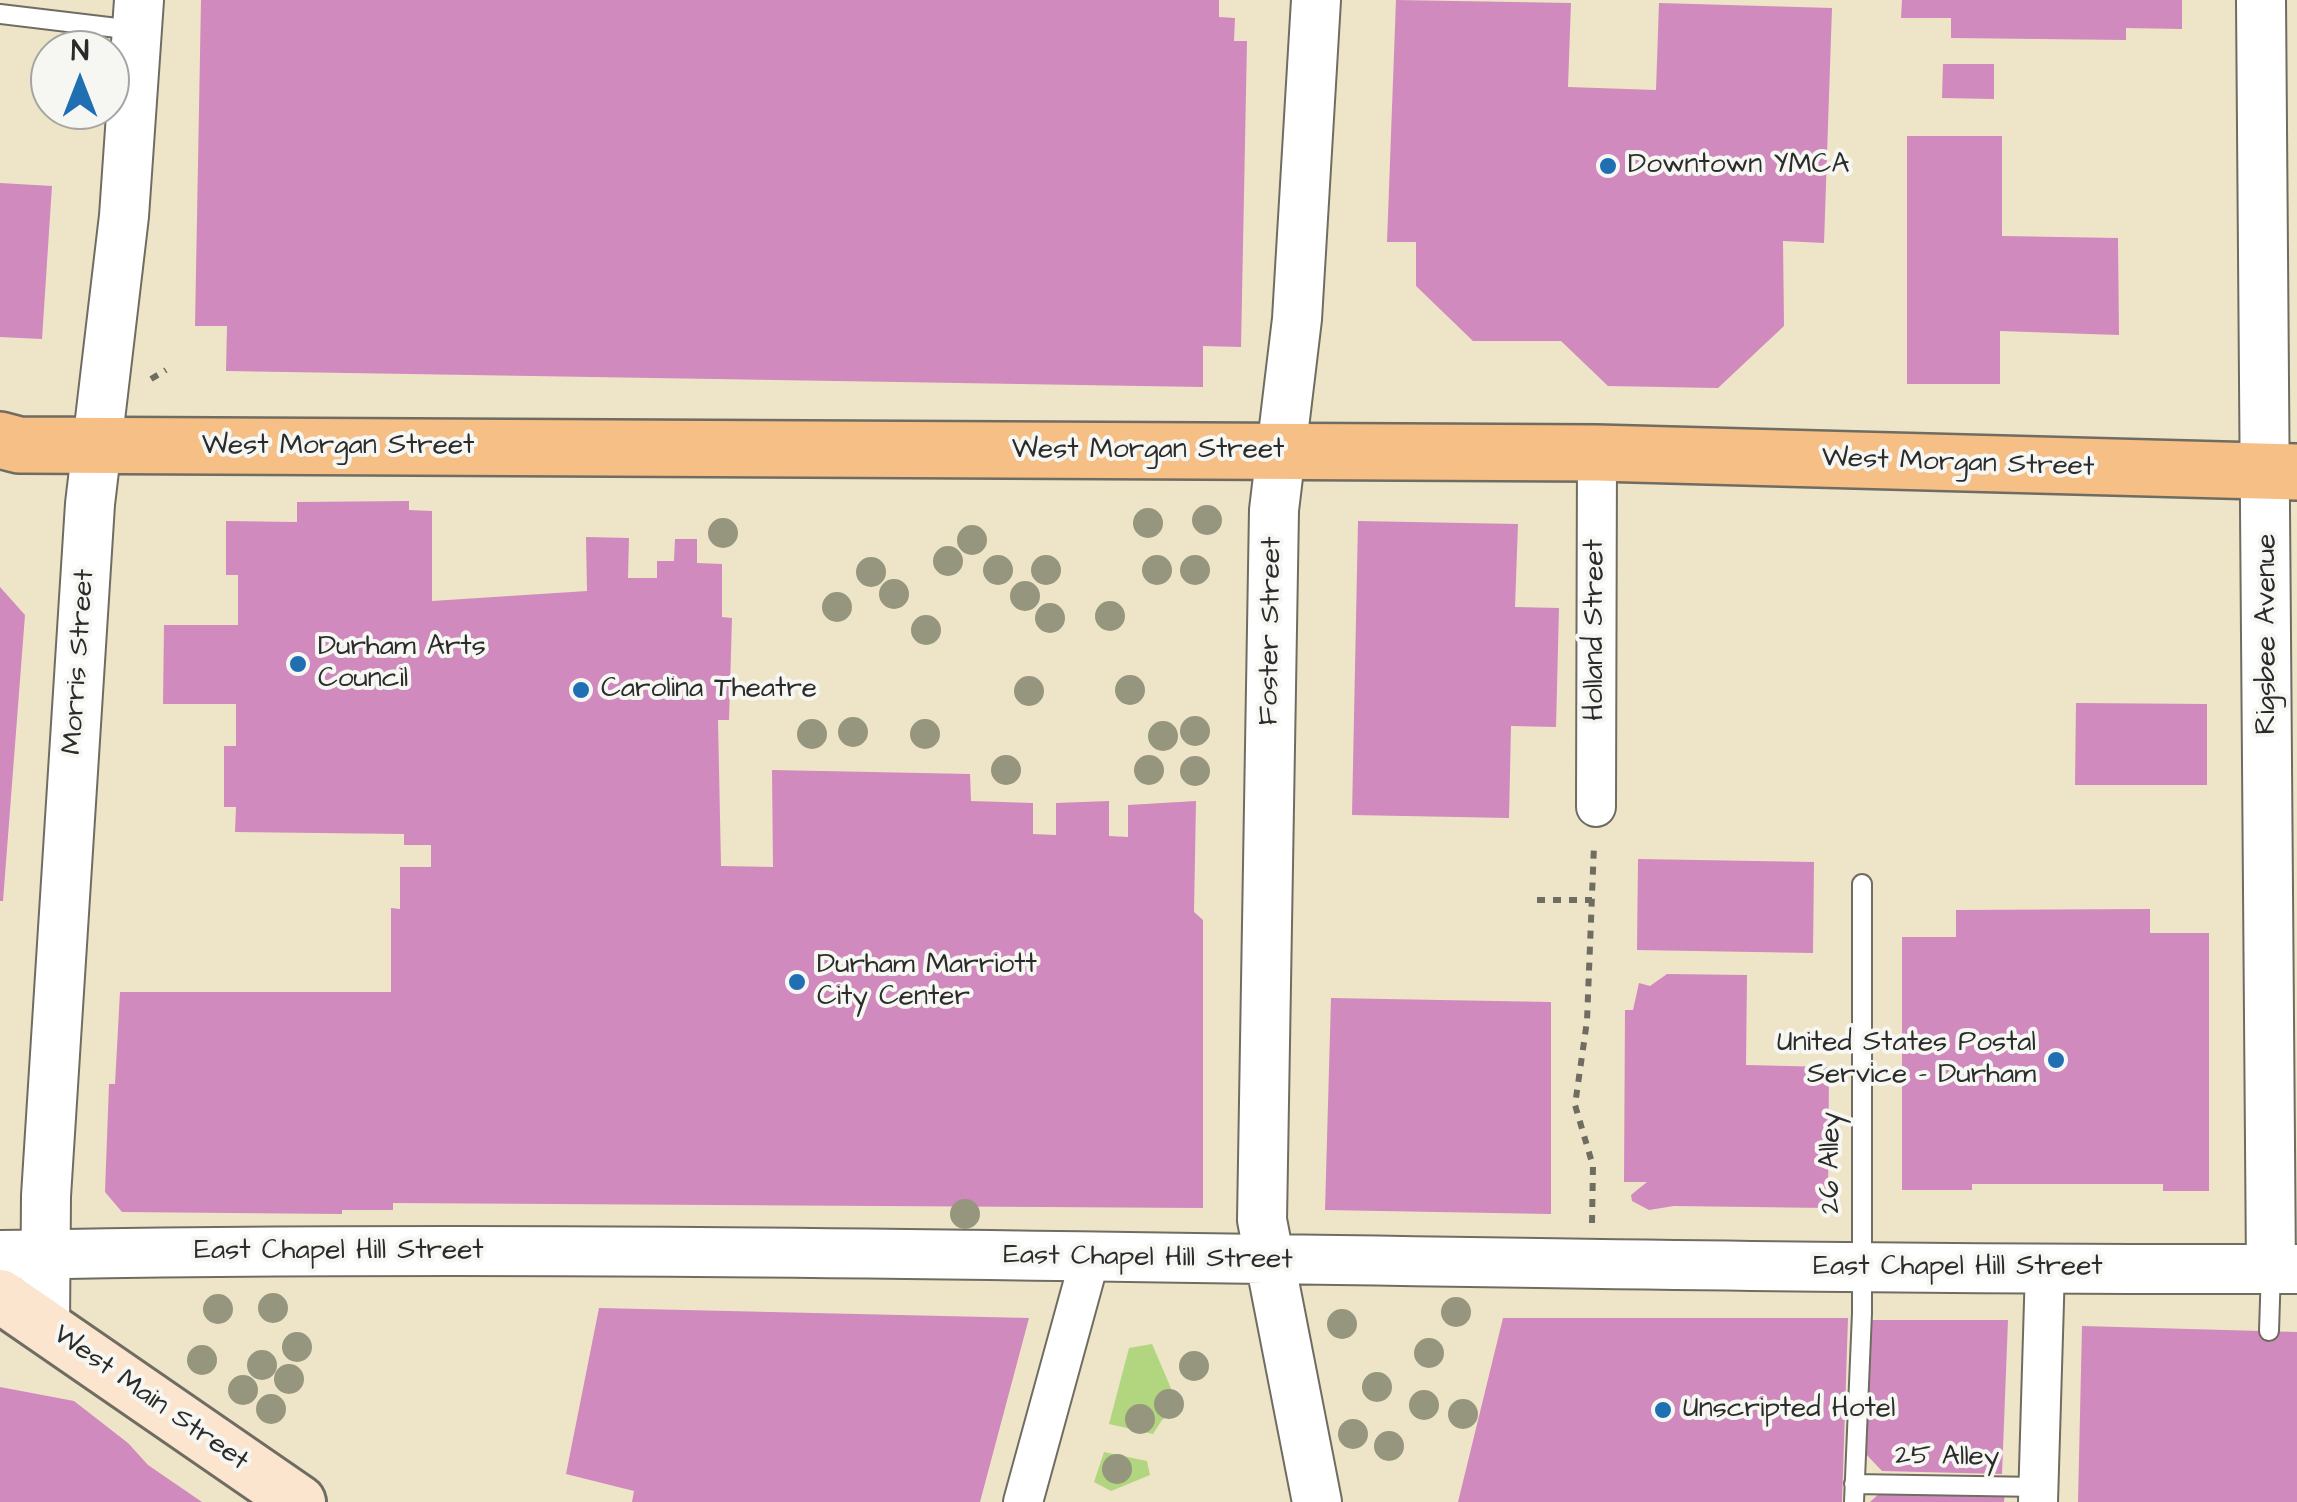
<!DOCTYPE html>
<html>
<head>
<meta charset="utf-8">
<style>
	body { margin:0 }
	#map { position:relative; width:2297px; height:1502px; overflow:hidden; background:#eee4c8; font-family:"Architects Daughter",sans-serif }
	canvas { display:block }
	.north { position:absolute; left:30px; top:30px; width:100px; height:100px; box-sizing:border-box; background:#f6f6f2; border:2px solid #a5a5a2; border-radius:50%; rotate:0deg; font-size:28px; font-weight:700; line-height:40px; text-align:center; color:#2b2b2b }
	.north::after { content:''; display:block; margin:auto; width:35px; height:45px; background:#1f6fb2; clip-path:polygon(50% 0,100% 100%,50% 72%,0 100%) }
</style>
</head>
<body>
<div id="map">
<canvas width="2297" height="1502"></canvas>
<div class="north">N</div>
</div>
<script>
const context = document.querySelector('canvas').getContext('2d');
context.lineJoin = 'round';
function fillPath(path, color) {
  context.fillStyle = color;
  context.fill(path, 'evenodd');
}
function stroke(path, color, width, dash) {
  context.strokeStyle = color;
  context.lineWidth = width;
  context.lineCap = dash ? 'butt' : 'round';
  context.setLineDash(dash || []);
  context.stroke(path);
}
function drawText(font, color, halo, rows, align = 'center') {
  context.font = font + ' "Architects Daughter",sans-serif';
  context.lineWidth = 8;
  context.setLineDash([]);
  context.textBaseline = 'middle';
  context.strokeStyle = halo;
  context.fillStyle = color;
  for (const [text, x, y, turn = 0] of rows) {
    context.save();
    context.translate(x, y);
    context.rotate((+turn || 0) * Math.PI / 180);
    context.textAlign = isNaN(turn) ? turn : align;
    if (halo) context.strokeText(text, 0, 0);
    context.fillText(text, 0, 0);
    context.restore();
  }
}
const green = new Path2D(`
	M1152 1344 1180 1409 1162 1420 1153 1434 1109 1424 1129 1348Z
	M1104 1452 1147 1461 1150 1475 1111 1491 1094 1482Z`);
const building = new Path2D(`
	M201 0H1219V17L1235 18 1234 41H1247L1241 347 1203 346V387L226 371 227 326H195Z
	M1396 0 1571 3 1568 87 1656 90 1659 3 1832 8 1824 243 1783 241 1784 326 1718 388 1608 386 1561 341H1473L1416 286V242H1387Z
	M1902 0H2182V29L2126 28V40L1951 38V18H1901Z
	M1943 64H1994V99L1942 98Z
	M1907 136H2002V236L2118 238 2119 335 2000 331V384H1907Z
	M0 183 52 186 42 339 0 337Z
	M409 501V510L432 511V601L587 591 586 537 629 538 628 578H657V561H674L675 539H697V563L722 564V617L732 618 729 720H718L721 866 773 867 772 770 970 774 971 801 1033 803V834L1056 835V803L1109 801V836L1128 837V805L1196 801 1194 912 1203 920V1208L393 1203V1210H342V1214L122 1212 105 1192 109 1084H115L120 992H391V908L400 909V867H431V845H404V834L235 832 236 807H224V746H236V704H163L164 625H238V575H226V521L297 522V502Z
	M1358 521 1518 524 1515 607 1559 608 1556 727 1511 726 1509 818 1352 815Z
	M0 587 25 615 3 901H0Z
	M2076 703 2207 704V785H2075Z
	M1638 859 1814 862 1813 953 1637 950Z
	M2150 909V933H2209V1191H2163V1184H1972V1190H1902V937H1956V910Z
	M1667 974 1747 975 1746 1065 1829 1067 1828 1208 1674 1206 1649 1210 1632 1201 1631 1195 1647 1182H1624L1625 1010H1633L1639 983 1650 986Z
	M1331 998 1551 1002V1214L1325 1210Z
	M599 1308 1029 1318 980 1502H632L634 1491 566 1474Z
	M1503 1318H1848L1842 1502H1458Z
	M1867 1320H2008L2002 1474 1882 1471 1863 1451Z
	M2082 1326 2297 1332V1502H2078Z
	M0 1387 74 1401 128 1443 148 1465 202 1502H0Z
	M1883 1490 2005 1491 2004 1502H1870Z`);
const path = new Path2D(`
	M151 379 166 370
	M1537 900H1592
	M1592 1223 1593 1166 1575 1105 1587 1021 1594 845`);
const service = new Path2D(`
	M0 14 134 30
	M2269 1331 2271 1269
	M1854 1484 2039 1487
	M1854 1502 1862 1313V884`);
const minor = new Path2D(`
	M1596 807 1597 453
	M1023 1502 1090 1258
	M2038 1502 2045 1268`);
const tertiary = new Path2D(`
	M1316 0 1297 319 1274 510 1262 1220 1317 1502
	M2261 0 2271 1269
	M0 1255C766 1240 1531 1271 2297 1269
	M45 1326 46 1196 90 504 124 216 139 0`);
const secondary = new Path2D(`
	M0 1296 299 1502`);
const primary = new Path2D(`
	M0 440 19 445 1597 453 2297 472`);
const trees = [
	[1207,520],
	[1148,523],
	[723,533],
	[972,540],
	[948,561],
	[998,570],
	[1046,570],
	[1157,570],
	[1195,570],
	[871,572],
	[894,594],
	[1025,596],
	[837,607],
	[1110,616],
	[1050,618],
	[926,630],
	[1130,690],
	[1029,691],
	[1195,731],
	[853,732],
	[812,734],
	[925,734],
	[1163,736],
	[1006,770],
	[1149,770],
	[1195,771],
	[965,1214],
	[273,1308],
	[218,1309],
	[1456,1312],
	[1342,1324],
	[297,1347],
	[1429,1353],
	[202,1360],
	[262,1365],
	[1194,1366],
	[289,1379],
	[1377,1387],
	[243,1390],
	[1169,1404],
	[1424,1405],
	[271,1409],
	[1463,1414],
	[1140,1419],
	[1353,1434],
	[1389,1446],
	[1117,1469]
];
const markers = [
	[1608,166,10,"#1f6fb2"],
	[298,664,10,"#1f6fb2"],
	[581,690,10,"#1f6fb2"],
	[797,982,10,"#1f6fb2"],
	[2056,1060,10,"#1f6fb2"],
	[1663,1410,10,"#1f6fb2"]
];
const poiNames = [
	["Downtown YMCA",1628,166],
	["Durham Arts",318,648],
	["Council",318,680],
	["Carolina Theatre",601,690],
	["Durham Marriott",817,966],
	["City Center",817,998],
	["United States Postal",2036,1044,"right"],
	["Service - Durham",2036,1076,"right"],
	["Unscripted Hotel",1683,1410]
];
const streetNames = [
	["West Morgan Street",338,447],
	["West Morgan Street",1148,451],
	["West Morgan Street",1958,464,2],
	["Holland Street",1596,630,-90],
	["Foster Street",1272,631,-89],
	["Rigsbee Avenue",2268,634,-90],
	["Morris Street",80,662,-86],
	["26 Alley",1832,1163,-90],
	["East Chapel Hill Street",339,1252],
	["East Chapel Hill Street",1148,1259,1],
	["East Chapel Hill Street",1958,1268],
	["West Main Street",150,1399,35],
	["25 Alley",1947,1458,1]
];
fillPath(green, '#b2d67f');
fillPath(building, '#d08abd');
stroke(service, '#6f6c62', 22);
stroke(minor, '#6f6c62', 42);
stroke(tertiary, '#6f6c62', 52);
stroke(secondary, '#6f6c62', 58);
stroke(primary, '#6f6c62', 60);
stroke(path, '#6f6c62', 6, [8, 8]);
stroke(service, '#fff', 18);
stroke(minor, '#fff', 38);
stroke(tertiary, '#fff', 48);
stroke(secondary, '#fbe5cf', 52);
stroke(primary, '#f5bf86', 55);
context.fillStyle = '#95967d';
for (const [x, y] of trees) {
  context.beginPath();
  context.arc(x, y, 15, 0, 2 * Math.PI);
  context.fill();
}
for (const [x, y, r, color] of markers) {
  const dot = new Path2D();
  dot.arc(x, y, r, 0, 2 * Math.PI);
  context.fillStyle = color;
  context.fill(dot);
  stroke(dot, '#f6f6f2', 4);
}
drawText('28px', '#2b2b2b', '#f6f6f2', poiNames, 'left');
drawText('28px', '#2b2b2b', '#f6f6f2', streetNames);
</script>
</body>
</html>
